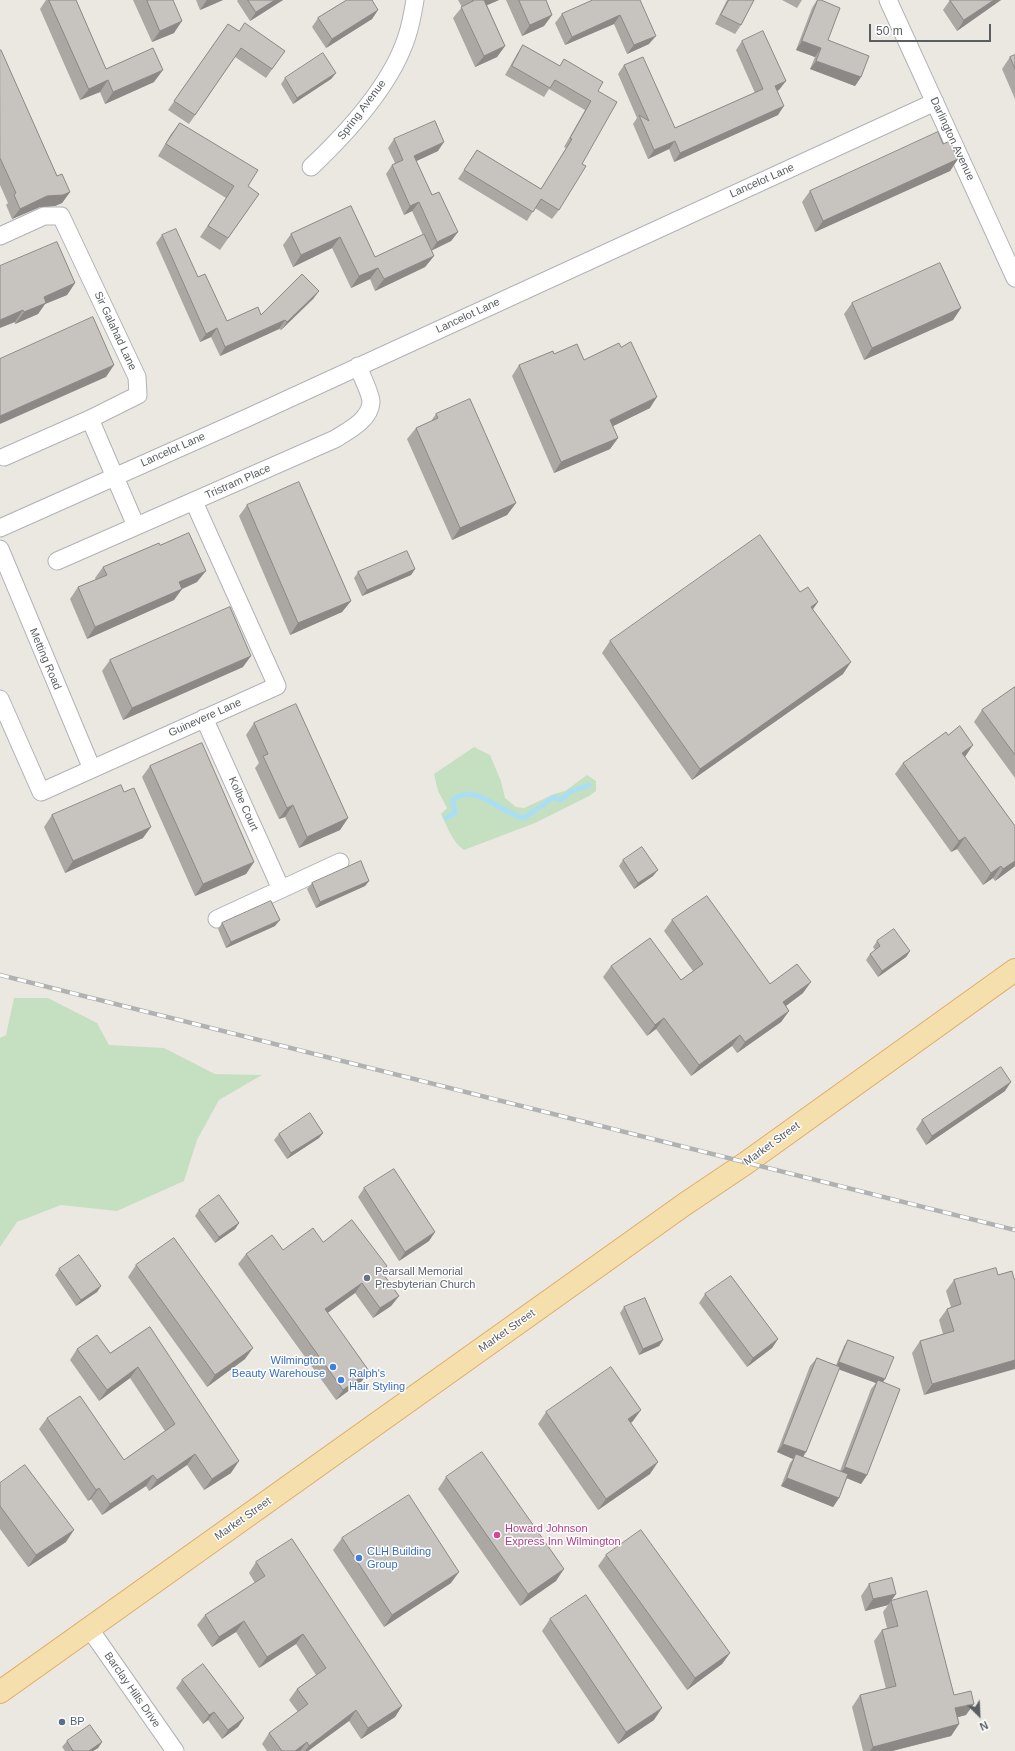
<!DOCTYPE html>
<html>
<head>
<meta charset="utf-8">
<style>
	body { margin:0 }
	#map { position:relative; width:1015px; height:1751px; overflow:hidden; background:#ebe8e2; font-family:Helvetica,sans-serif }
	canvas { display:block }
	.north { position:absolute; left:959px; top:1695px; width:40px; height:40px; -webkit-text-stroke:3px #fff; paint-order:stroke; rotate:156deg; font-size:11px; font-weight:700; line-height:16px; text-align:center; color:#5a5e61 }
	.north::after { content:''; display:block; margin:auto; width:14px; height:18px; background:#5a5e61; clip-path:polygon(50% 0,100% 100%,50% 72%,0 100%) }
	.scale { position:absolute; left:869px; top:24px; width:122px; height:18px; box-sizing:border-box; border:2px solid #5a5e61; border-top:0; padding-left:5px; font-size:12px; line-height:14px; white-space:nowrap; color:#5a5e61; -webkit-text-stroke:3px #fff; paint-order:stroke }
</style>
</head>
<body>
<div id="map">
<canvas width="1015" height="1751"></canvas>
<div class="north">N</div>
<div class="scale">50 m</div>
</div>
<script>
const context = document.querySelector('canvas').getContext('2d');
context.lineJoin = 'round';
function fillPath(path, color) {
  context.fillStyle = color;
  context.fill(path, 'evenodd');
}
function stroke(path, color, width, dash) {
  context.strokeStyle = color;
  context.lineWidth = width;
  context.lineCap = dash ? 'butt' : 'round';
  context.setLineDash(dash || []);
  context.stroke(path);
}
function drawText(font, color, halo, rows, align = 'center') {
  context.font = font + ' Helvetica,sans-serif';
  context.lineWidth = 3;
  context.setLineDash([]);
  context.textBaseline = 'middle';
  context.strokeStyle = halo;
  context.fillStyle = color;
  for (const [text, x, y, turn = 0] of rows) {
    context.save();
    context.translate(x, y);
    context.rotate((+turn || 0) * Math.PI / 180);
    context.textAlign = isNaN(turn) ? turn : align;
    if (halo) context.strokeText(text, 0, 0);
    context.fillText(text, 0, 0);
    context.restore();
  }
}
const green = new Path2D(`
	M474 747 490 755 501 781 505 798 516 807 524 808 554 794 565 791 587 775 596 781V791L589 796 535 823 464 850C452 842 447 826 441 814L447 808 438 791 434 774Z
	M14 998H48L97 1023 109 1045 164 1048 215 1074 262 1075 219 1100 197 1140 184 1181 117 1211 61 1205 17 1222 0 1247V1038L6 1035Z`);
const stream = new Path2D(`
	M446 818 455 813 453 800C475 781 503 815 524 818L554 797 561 800 570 792 589 785`);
const minor = new Path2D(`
	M888 0 1015 278
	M311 167C347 133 392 84 407 36 411 24 413 12 415 0
	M0 236 44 216H61L137 377 138 395 90 419 4 457
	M90 419 136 526
	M0 528 249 417 935 102
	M0 549 92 769
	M57 561 335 439C349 430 370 420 371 402 371 394 361 375 358 366
	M0 699 41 792 277 686 194 502
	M204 718 281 889
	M217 919 340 862
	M89 1628 175 1751`);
const primary = new Path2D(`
	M0 1692 685 1204 746 1163 1015 970`);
const rail = new Path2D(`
	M0 975 1015 1230`);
const wall = new Path2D(`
	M46 0H76L106 69 154 82 105 104 100 92 80 100 40 9Z
	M133 0H173L174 33 152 42Z
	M196 0H223L200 10Z
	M238 0H283L250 21 237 1Z
	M347 0H373H372L378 10 372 19 326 48 312 27 318 18Z
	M458 0H499L487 5 505 46 497 57 475 67 453 18 462 7Z
	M506 0H546L552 15 544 26 522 36Z
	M640 0 649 44 627 54 614 24 565 45 555 23 562 14Z
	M727 0H754L741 25 735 34 715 24Z
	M782 0H802L797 8Z
	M817 0 828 40 861 77 855 86 810 69 815 57 796 50 812 8Z
	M950 0H1001L957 31 943 10Z
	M228 24 239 31 285 51 266 78 235 57 189 124 168 110Z
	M742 41 779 90 777 91 778 115 674 162 669 149 648 159 633 124 637 118 618 74 624 65 675 128 755 93 736 50Z
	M523 45 560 66 564 59 598 91 582 164 559 210 552 219 535 208 527 221 458 179 477 150 541 189 566 148 564 147 585 110 549 89 544 97 505 75 517 54Z
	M0 50 57 176 70 192 62 203 55 206 40 207 12 219 6 205 8 203 0 185Z
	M1015 55V99L1002 69 1010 57Z
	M336 73 331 79 293 104 281 84 285 78Z
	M180 123 248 186 259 194 220 250 200 237 226 198 158 156 171 134Z
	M394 139 438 151 416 161 432 195 458 232 451 241 431 250 434 256 425 267 375 291 370 279 351 288 332 248 293 267 283 245 291 234 351 206 375 257 423 235 412 211 404 215 386 174 392 165 395 163 388 148Z
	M943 144 958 159 950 171 815 232 802 202 810 191Z
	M162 235 198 277 227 321 261 315 319 291 313 299 281 330 279 329 220 356 211 337 200 342 156 243Z
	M0 266 75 283 67 295 45 304 38 314 15 324Z
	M852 303 961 308 953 320 864 360 844 314Z
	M554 354 584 360 650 408 613 426 618 438 610 449 554 473 512 376 519 365Z
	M436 414 516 503 507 515 452 540 407 439 416 428 431 421Z
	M247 505 351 601 342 612 290 635 239 516Z
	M160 545 197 582 182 589 174 600 87 639 70 599 78 587 96 580 95 578 103 567Z
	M415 569 411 575 362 596 354 578 358 572Z
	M818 602 813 609 843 674 692 780 602 653 610 641Z
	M110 660 243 667 123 720 102 671Z
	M1015 687V778L974 722 982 710Z
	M254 723 348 818 340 830 299 848 285 817 279 819 255 768 259 763 246 735Z
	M965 757 1015 826V866L1014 867 995 881 993 878 983 885 957 849 951 852 895 774 903 763Z
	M150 766 254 862 246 874 195 896 142 777Z
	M124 792 143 838 65 873 44 827 52 815Z
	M623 860 653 876 634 889 619 866Z
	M369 881 365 886 316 908 307 889 312 883Z
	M672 920 770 984 803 993 786 1006 789 1011 781 1022 737 1053 732 1046 691 1076 656 1029 647 1036 603 977 611 966 681 980 693 971 664 931Z
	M222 923 275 926 226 948 218 929Z
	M877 941 910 951 906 957 878 977 866 960 870 954 875 950 873 947Z
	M1005 1091 926 1145 916 1129 922 1120Z
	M323 1133 319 1138 287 1159 274 1140 279 1134Z
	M364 1188 435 1232 429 1241 399 1261 358 1197Z
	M199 1210 239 1223 235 1229 215 1243 195 1216Z
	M323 1242 383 1273 399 1296 391 1306 373 1318 355 1293 327 1313 369 1371 362 1381 336 1400 238 1264 246 1254 283 1250Z
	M136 1265 245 1359 207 1387 128 1277Z
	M59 1269 101 1286 97 1292 76 1306 55 1275Z
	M1012 1271 924 1395 912 1353 920 1341 943 1334 939 1320 947 1309 951 1307 946 1291 954 1280 998 1275Z
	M705 1294 778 1339 772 1348 747 1367 699 1303Z
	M624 1307 663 1340 659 1346 639 1355 620 1313Z
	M150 1327 231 1473 204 1490 187 1465 149 1491 146 1486 102 1515 91 1499 88 1501 39 1429 47 1418 124 1460 165 1431 130 1378 99 1401 70 1360 77 1349 110 1353Z
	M848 1340 885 1379 883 1382 867 1475 861 1484 847 1478 839 1498 833 1507 781 1486 790 1463 793 1459 777 1452 810 1366 817 1358 836 1365 844 1346ZM839 1369 876 1383 871 1389 840 1471 803 1457 806 1452Z
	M546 1412 633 1421 631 1423 650 1474 598 1510 538 1424Z
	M446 1477 556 1581 520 1606 438 1489Z
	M0 1483 66 1542 28 1567 0 1529Z
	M342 1538 451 1583 384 1627 333 1550Z
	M606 1555 730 1653 722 1664 687 1690 598 1566Z
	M256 1562 402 1706 395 1717 361 1739 349 1721 308 1751H267L262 1744 269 1733 298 1712 289 1700 297 1689 316 1675 296 1644 259 1668 236 1632 212 1647 197 1625 205 1615 255 1583 249 1573Z
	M869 1584 896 1594 888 1605 865 1611 861 1596Z
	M891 1601 954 1695 966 1715 958 1717 959 1724 951 1736 892 1751H863L852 1707 860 1695 886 1689 874 1641 882 1630 887 1628 883 1612Z
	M550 1619 654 1720 618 1744 542 1631Z
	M182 1680 244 1718 238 1727 222 1739 208 1720 203 1724 176 1688Z
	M67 1741 102 1742 98 1748 93 1751H65L62 1747Z`);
const shadedWall = new Path2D(`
	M207 0H223L200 10Z
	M275 0H283L250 21 256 12Z
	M483 0H499L476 10Z
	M994 0H1001L957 31 964 20Z
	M378 10 372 19 326 48 332 39Z
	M552 15 544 26 522 36 530 25Z
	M620 15 614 24 565 45 572 37Z
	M182 21 174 33 152 42 160 31Z
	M656 36 649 44 627 54 634 45Z
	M802 41 821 48 815 57 796 50Z
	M505 46 497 57 475 67 484 56Z
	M816 61 861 77 855 86 810 69Z
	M163 70 154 82 105 104 113 92Z
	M336 73 331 79 293 104 297 98Z
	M108 80 100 92 80 100 89 89Z
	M786 81 779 90 768 94 775 86Z
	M784 106 778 115 674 162 680 153Z
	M675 141 669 149 648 159 654 150Z
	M444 142 438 151 408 165 414 156Z
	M958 159 950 171 815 232 823 221Z
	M70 192 62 203 55 206 40 207 12 219 20 209 47 196Z
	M419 202 412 211 404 215 410 206Z
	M458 232 451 241 431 251 437 242Z
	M340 237 332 248 293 267 301 255Z
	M434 256 425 267 375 291 384 279Z
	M378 268 370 279 351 288 359 276Z
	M75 283 67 295 45 304 38 314 15 324 24 312 44 297Z
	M319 291 313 299 281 330 287 322Z
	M961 308 953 320 864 360 872 348Z
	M23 310 15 322 0 328V320Z
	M285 320 279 329 220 356 225 347Z
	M217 328 211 337 200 342 206 334Z
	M114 365 106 377 0 424V416Z
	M657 397 650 408 603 431 610 420Z
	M618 438 610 449 554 473 561 462Z
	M516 503 507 515 452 540 460 528Z
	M415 569 411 575 362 596 367 590Z
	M206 571 197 582 171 594 179 582Z
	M182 589 174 600 87 639 95 627Z
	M351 601 342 612 290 635 298 623Z
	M818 602 810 613 811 607Z
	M251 656 243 667 123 720 132 708Z
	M851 662 843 674 692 780 700 769Z
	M973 745 965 757 954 765 962 753Z
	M293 805 285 817 279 819 287 808Z
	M348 818 340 830 299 848 307 837Z
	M151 827 143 838 65 873 73 861Z
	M965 837 957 849 951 852 959 841Z
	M1015 861V866L1014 867 995 881 1003 869Z
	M254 862 246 874 195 896 203 884Z
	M1001 866 993 878 983 885 991 873Z
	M658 870 653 876 634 889 638 883Z
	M369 881 365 886 316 908 320 902Z
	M280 920 275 926 226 948 231 942Z
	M910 951 906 957 878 977 882 971Z
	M811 982 803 993 775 1014 783 1002Z
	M789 1011 781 1022 737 1053 745 1042Z
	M664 1018 656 1029 647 1036 655 1025Z
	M740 1035 732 1046 691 1076 699 1065Z
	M1011 1082 1005 1091 926 1145 932 1136Z
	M323 1133 319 1138 287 1159 291 1153Z
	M239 1223 235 1229 215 1243 219 1237Z
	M435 1232 429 1241 399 1261 405 1252Z
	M387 1266 380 1277 381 1271Z
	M362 1283 355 1293 318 1320 325 1309Z
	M101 1286 97 1292 76 1306 81 1300Z
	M399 1296 391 1306 373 1318 380 1308Z
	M778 1339 772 1348 747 1367 753 1358Z
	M663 1340 659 1346 639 1355 643 1349Z
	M253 1348 245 1359 207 1387 215 1375Z
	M1015 1360V1369L924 1395 932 1384Z
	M839 1362 885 1379 881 1385 878 1380 876 1383 835 1368Z
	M138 1367 130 1378 99 1401 107 1390Z
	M369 1371 362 1381 336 1400 343 1390Z
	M641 1410 633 1421 620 1430 628 1419Z
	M783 1444 806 1452 800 1461 796 1454 793 1459 777 1452Z
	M195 1454 187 1465 149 1491 157 1480Z
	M239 1461 231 1473 204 1490 212 1479Z
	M658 1462 650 1474 598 1510 606 1499Z
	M845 1467 867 1475 861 1484 839 1475Z
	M153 1475 146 1486 102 1515 110 1504Z
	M787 1478 839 1498 833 1507 781 1486Z
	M99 1488 91 1499 88 1501 96 1490Z
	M74 1530 66 1542 28 1567 36 1555Z
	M564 1569 556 1581 520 1606 528 1594Z
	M459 1572 451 1583 384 1627 392 1615Z
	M896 1594 888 1605 865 1611 873 1599Z
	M244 1621 236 1632 212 1647 219 1637Z
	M303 1634 296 1644 259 1668 267 1657Z
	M730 1653 722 1664 687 1690 695 1678Z
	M974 1704 966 1715 947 1720 955 1708Z
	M402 1706 395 1717 361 1739 368 1728Z
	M662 1708 654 1720 618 1744 626 1732Z
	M356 1710 349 1721 308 1751H305L309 1746Z
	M214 1712 208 1720 203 1724 209 1715Z
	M244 1718 238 1727 222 1739 228 1730Z
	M959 1724 951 1736 892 1751H870L873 1747Z
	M102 1742 98 1748 93 1751H89Z
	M307 1742 300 1751H295Z`);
const building = new Path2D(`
	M49 0H76L106 69 153 48 163 70 113 92 108 80 89 89Z
	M147 0H173L182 21 160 31Z
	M248 0H275L256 12Z
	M347 0H372L378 10 332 39 318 18Z
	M472 0H484L505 46 484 56 461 7 473 1Z
	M519 0H546L552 15 530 25Z
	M593 0H640L656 36 634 45 620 15 572 37 562 14Z
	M729 0H754L741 25 721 15Z
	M818 0H821L840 8 828 40 869 56 861 77 816 61 821 48 802 41Z
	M950 0H994L964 20Z
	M245 23 285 51 272 69 241 48 195 115 174 101 228 24 239 31Z
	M763 31 786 81 775 86 784 106 680 153 675 141 654 150 639 115 649 121 624 65 643 57 675 128 763 89 742 41Z
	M523 45 560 66 564 59 603 82 598 91 617 102 582 164 586 166 559 210 541 199 533 212 464 170 477 150 541 189 572 139 570 138 591 101 555 80 550 88 512 66Z
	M0 50H1L57 176 62 174 70 192 63 195 47 196 20 209 14 195 16 193 0 158Z
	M323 53 336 73 297 98 285 78Z
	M1015 55V69L1010 57Z
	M435 121 444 142 414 156 432 195 439 192 458 232 437 242 419 202 410 206 392 165 403 160 394 139Z
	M180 123 258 170 248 186 259 194 228 238 208 226 234 186 166 144Z
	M938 132 943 144 950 141 958 159 823 221 810 191Z
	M351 206 375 257 424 234 434 256 384 279 378 268 359 276 340 237 301 255 291 234Z
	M176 229 198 277 205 274 227 321 258 307 261 315 302 274 319 291 287 322 285 320 225 347 217 328 206 334 162 235Z
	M57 242 75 283 44 297 46 303 24 312 23 310 0 320V266Z
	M940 263 961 308 872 348 852 303Z
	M93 317 114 365 0 416V359Z
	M631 342 657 397 610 420 618 438 561 462 519 365 553 351 554 354 577 344 584 360 619 343 621 347Z
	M470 399 516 503 460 528 416 428 438 418 436 414Z
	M299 482 351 601 298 623 247 505Z
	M189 533 206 571 179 582 182 589 95 627 78 587 107 575 103 567 159 543 160 545Z
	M760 535 800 592 808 587 818 602 811 607 851 662 700 769 610 641Z
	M407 551 415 569 367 590 358 572Z
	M230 607 251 656 132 708 110 660Z
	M1015 687V755L982 710Z
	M296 704 348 818 307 837 293 805 287 808 263 756 268 754 254 723Z
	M960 726 973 745 962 753 1015 826V861L1003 869 1001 866 991 873 965 837 959 841 903 763 946 732 948 735Z
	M202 743 254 862 203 884 150 766Z
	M121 785 124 792 134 788 151 827 73 861 52 815Z
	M642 847 658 870 638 883 623 860Z
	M361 861 369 881 320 902 312 883Z
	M707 896 770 984 797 964 811 982 783 1002 789 1011 745 1042 740 1035 699 1065 664 1018 655 1025 611 966 650 938 681 980 703 964 672 920Z
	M271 901 280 920 231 942 222 923Z
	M894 929 910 951 882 971 870 954 880 946 877 941Z
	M1001 1067 1011 1082 932 1136 922 1120Z
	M310 1113 323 1133 291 1153 279 1134Z
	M394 1169 435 1232 405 1252 364 1188Z
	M219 1195 239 1223 219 1237 199 1210Z
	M352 1220 387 1266 381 1271 399 1296 380 1308 362 1283 325 1309 369 1371 343 1390 246 1254 272 1235 283 1250 313 1228 323 1242Z
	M174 1238 253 1348 215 1375 136 1265Z
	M79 1255 101 1286 81 1300 59 1269Z
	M996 1268 998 1275 1012 1271 1014 1279H1015V1360L932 1384 920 1341 954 1331 947 1309 961 1304 954 1280Z
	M731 1276 778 1339 753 1358 705 1294Z
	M645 1298 663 1340 643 1349 624 1307Z
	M150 1327 239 1461 212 1479 195 1454 157 1480 153 1475 110 1504 99 1488 96 1490 47 1418 80 1396 124 1460 175 1424 138 1367 107 1390 77 1349 97 1335 110 1353Z
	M848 1340 894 1357 885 1379 839 1362Z
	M817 1358 840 1367 806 1452 783 1444Z
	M611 1367 641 1410 628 1419 658 1462 606 1499 546 1412Z
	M878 1380 900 1389 867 1475 845 1467Z
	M482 1452 564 1569 528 1594 446 1477Z
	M796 1454 848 1474 839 1498 787 1478Z
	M25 1465 74 1530 36 1555 0 1506V1483Z
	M409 1495 459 1572 392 1615 342 1538Z
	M641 1530 730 1653 695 1678 606 1555Z
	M292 1539 402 1706 368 1728 356 1710 309 1746 307 1742 295 1751H282L269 1733 308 1704 297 1689 326 1668 303 1634 267 1657 244 1621 219 1637 205 1615 265 1576 256 1562Z
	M892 1578 896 1594 873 1599 869 1584Z
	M927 1591 954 1695 971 1691 974 1704 955 1708 959 1724 873 1747 860 1695 896 1686 882 1630 898 1626 891 1601Z
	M586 1595 662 1708 626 1732 550 1619Z
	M203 1664 244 1718 228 1730 214 1712 209 1715 182 1680Z
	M90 1725 102 1742 89 1751H73L67 1741Z`);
const markers = [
	[367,1278,4,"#6b7280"],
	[333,1367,4,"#3f7fe0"],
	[341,1380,4,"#3f7fe0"],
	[497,1535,4,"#d1479c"],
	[359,1558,4,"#3f7fe0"],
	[62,1722,4,"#5c6f8a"]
];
const streetNames = [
	["Spring Avenue",362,110,-53],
	["Darlington Avenue",952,139,65],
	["Lancelot Lane",762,181,-24],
	["Lancelot Lane",468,316,-25],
	["Sir Galahad Lane",115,331,65],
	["Lancelot Lane",173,450,-24],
	["Tristram Place",238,482,-24],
	["Metting Road",45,659,67],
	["Guinevere Lane",205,718,-24],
	["Kolbe Court",243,804,66],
	["Market Street",772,1144,-36],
	["Market Street",507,1331,-35],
	["Market Street",243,1519,-35],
	["Barclay Hills Drive",132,1690,55]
];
const worshipNames = [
	["Pearsall Memorial",375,1272],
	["Presbyterian Church",375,1285]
];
const shopNames = [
	["Wilmington",325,1361,"right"],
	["Beauty Warehouse",325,1374,"right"],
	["Ralph's",349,1374],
	["Hair Styling",349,1387],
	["CLH Building",367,1552],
	["Group",367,1565]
];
const hotelNames = [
	["Howard Johnson",505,1529],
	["Express Inn Wilmington",505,1542]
];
const serviceNames = [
	["BP",70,1722]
];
fillPath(green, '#c5e0c1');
stroke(stream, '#a9def5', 5);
stroke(minor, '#afb3b6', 19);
stroke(primary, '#e0ac66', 24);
stroke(minor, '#fff', 17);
stroke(primary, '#f5dfad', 22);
stroke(rail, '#b0b1b1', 4.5);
stroke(rail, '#fff', 3, [9]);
fillPath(wall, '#aba8a4');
fillPath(shadedWall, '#8b8886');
fillPath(building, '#c7c3bf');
stroke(building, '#8b8886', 1);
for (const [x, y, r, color] of markers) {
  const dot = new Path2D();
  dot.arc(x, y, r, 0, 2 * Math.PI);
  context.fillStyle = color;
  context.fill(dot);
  stroke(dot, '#fff', 1.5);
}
drawText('11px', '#5a5e61', '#fff', streetNames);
drawText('11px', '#5b616d', '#fff', worshipNames, 'left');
drawText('11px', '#366cbe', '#fff', shopNames, 'left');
drawText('11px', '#b23c85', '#fff', hotelNames, 'left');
drawText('11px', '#4e5e75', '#fff', serviceNames, 'left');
</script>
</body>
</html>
